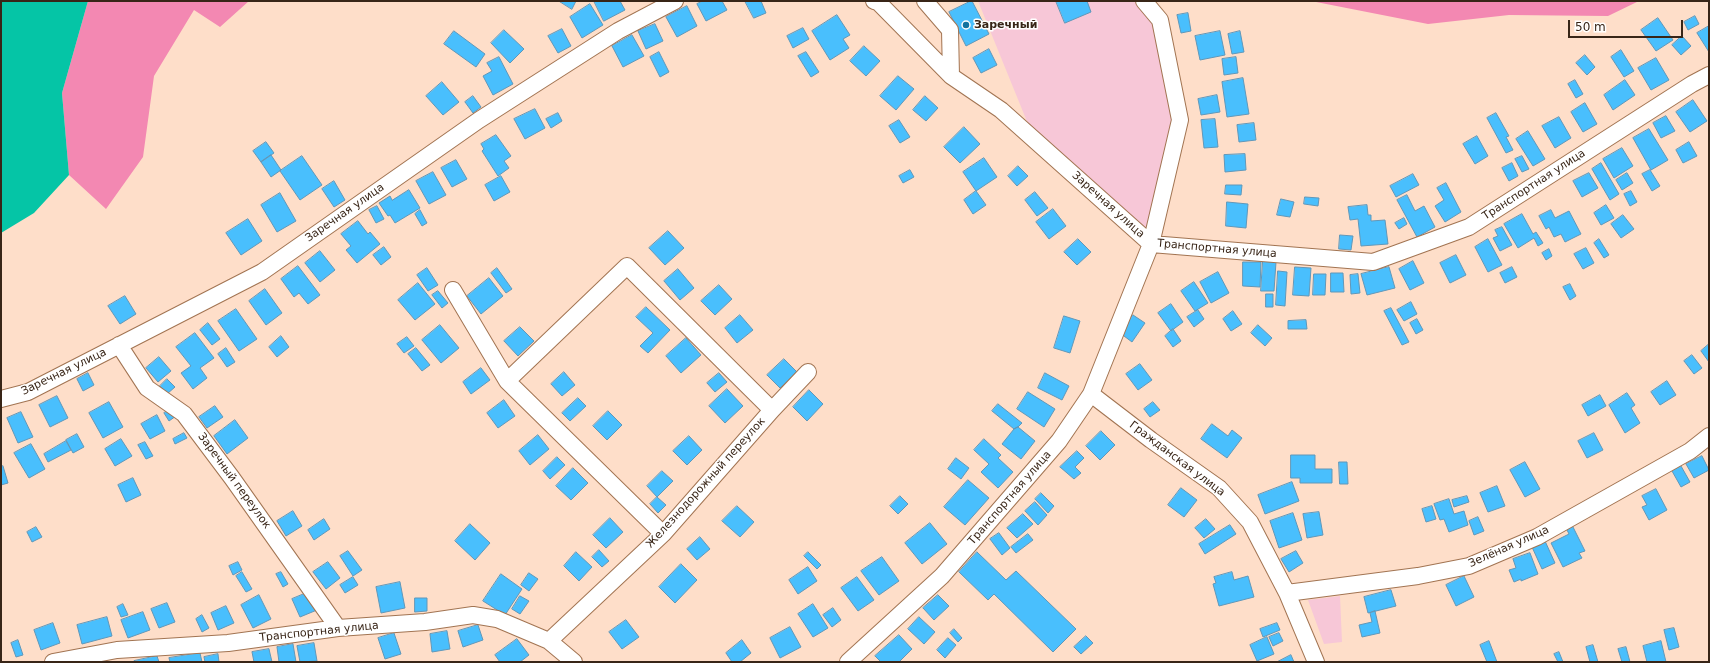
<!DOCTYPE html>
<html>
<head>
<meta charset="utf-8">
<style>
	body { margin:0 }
	#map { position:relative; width:1710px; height:663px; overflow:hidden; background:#fedec9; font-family:"DejaVu Sans",sans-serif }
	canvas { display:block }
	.frame { position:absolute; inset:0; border:2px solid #382517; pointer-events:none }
	.scale { position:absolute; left:1568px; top:20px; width:115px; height:18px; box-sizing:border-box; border:2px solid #382517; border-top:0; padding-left:5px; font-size:12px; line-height:14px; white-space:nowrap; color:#382517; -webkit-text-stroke:3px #fff; paint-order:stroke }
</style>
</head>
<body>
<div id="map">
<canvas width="1710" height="663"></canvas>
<div class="frame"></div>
<div class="scale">50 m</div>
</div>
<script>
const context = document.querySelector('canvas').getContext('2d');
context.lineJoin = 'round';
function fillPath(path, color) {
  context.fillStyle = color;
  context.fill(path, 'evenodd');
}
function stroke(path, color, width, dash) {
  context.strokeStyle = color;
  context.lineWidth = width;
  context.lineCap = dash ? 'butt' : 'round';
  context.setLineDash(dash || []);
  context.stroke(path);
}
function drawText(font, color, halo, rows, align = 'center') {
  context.font = font + ' "DejaVu Sans",sans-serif';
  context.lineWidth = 3;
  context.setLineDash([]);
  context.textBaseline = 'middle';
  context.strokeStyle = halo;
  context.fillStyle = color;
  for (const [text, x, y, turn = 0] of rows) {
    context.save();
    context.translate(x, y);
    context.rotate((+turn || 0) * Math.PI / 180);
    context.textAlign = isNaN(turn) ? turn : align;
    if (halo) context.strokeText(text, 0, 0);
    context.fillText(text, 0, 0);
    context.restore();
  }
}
const green = new Path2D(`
	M978 1H1134L1158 26 1177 121 1149 235 1028 124Z
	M1340 596 1342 642 1324 644 1308 600Z`);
const forest = new Path2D(`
	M88 1H249L220 27 194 10 154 76 143 157 106 209 69 175 62 93Z
	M1311 1H1639L1608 16 1509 15 1428 24Z`);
const water = new Path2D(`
	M1 1H88L62 93 69 175 34 213 1 233Z`);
const building = new Path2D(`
	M559 1H576L572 9Z
	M594 1H620L625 10 604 21Z
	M703 1H722L727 10 706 21 697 4Z
	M745 1H761L766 13 754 18Z
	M971 1H972L989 34 966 46 949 12Z
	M1056 1H1087L1091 12 1065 23Z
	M590 4 603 25 582 38 570 17Z
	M687 6 697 26 677 37 666 17Z
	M1188 13 1191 31 1181 33 1177 15Z
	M837 15 850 35 843 39 849 48 830 60 812 31Z
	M1695 16 1699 24 1688 30 1684 22Z
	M1658 18 1673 40 1656 51 1641 30Z
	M655 24 663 41 646 49 638 31Z
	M1709 26V52L1697 33Z
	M803 28 809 39 793 48 787 36Z
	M562 29 571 46 558 53 548 36Z
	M504 30 524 49 510 63 491 43Z
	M454 31 485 54 476 67 444 44Z
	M1220 31 1225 55 1200 60 1195 36Z
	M1240 31 1244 52 1232 54 1228 34Z
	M632 35 644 56 623 67 612 46Z
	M1682 36 1691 46 1681 55 1672 45Z
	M864 46 880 61 866 76 850 61Z
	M989 49 997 65 981 73 973 58Z
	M1621 50 1634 71 1624 77 1611 57Z
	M659 52 669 72 660 77 650 57Z
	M806 52 819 72 811 77 798 56Z
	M1585 55 1595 67 1587 75 1576 63Z
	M499 57 513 84 493 95 483 76 492 71 487 63Z
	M1236 57 1238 73 1224 75 1222 59Z
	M1656 58 1669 80 1651 90 1638 68Z
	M898 76 914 89 896 110 880 96Z
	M1243 78 1249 114 1227 117 1222 82Z
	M1575 80 1583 94 1576 98 1568 84Z
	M1625 80 1635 95 1613 110 1604 95Z
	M442 82 459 102 443 115 426 96Z
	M1217 95 1220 112 1201 115 1198 99Z
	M473 96 481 107 473 113 465 102Z
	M925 96 938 108 926 121 913 110Z
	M1693 100 1707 121 1690 132 1676 112Z
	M1585 103 1597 124 1583 132 1571 112Z
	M535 109 545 128 525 139 514 119Z
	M558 113 562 121 551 128 546 119Z
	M1496 113 1509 136 1506 137 1513 150 1506 153 1487 118Z
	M1666 116 1675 131 1661 138 1653 123Z
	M1559 117 1571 138 1555 148 1542 126Z
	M1215 119 1218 147 1204 148 1201 120Z
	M899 120 910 137 900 143 889 126Z
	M1254 123 1256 140 1239 142 1237 125Z
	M964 127 980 144 960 163 944 147Z
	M1649 129 1668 160 1651 170 1633 138Z
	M1528 131 1545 159 1533 166 1516 139Z
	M496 135 511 156 504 161 509 168 498 176 482 151 484 149 481 144Z
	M1477 136 1488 156 1475 164 1463 144Z
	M266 142 274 153 261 162 253 151Z
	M1689 142 1697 156 1683 163 1676 150Z
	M1622 148 1633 166 1614 178 1603 159Z
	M1245 154 1246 170 1225 172 1224 155Z
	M271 155 281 170 271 177 261 162Z
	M302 156 322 185 300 200 280 171Z
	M1522 156 1529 169 1522 172 1515 159Z
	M984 158 997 177 976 191 963 172Z
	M456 160 467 179 452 187 441 168Z
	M1512 163 1518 176 1509 181 1502 168Z
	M1601 163 1619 194 1610 200 1592 169Z
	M1018 166 1028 176 1017 186 1008 176Z
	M910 170 914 177 903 183 899 176Z
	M1650 170 1660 186 1652 191 1642 174Z
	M433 172 446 195 429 204 416 181Z
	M1589 173 1598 188 1582 197 1573 181Z
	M1627 173 1633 183 1622 190 1616 180Z
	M1413 174 1419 185 1396 197 1390 186Z
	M501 176 510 192 494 201 485 185Z
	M334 181 345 200 334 207 322 189Z
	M1446 183 1461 212 1445 222 1435 206 1444 200 1437 188Z
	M1226 185H1242L1241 195 1225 194Z
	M409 190 420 208 395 223 390 215 388 216 379 203 390 196 392 200Z
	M976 191 986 205 973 214 964 200Z
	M1631 191 1637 202 1630 206 1624 194Z
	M1035 192 1048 208 1037 216 1025 200Z
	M280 193 296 221 277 232 261 205Z
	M1407 195 1415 211 1424 206 1435 227 1417 237 1397 200Z
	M1305 197 1319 198 1318 206 1304 204Z
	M1281 199 1294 202 1290 217 1277 215Z
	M1227 202 1248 204 1246 228 1226 226Z
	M1367 205 1368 215H1371V221L1385 220 1388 244 1361 246 1358 219 1350 220 1348 207Z
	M1606 205 1614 218 1601 225 1594 213Z
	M377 206 384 219 376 223 369 210Z
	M1053 209 1066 226 1049 239 1036 222Z
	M420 210 427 223 422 226 415 214Z
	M1551 210 1555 218 1569 211 1581 234 1565 242 1561 234 1554 237 1549 227 1546 229 1539 216Z
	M1522 214 1533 234 1536 232 1543 243 1538 246 1534 238 1518 248 1504 224Z
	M1623 215 1634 229 1621 238 1611 224Z
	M1404 218 1407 224 1399 229 1395 223Z
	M248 219 262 241 241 255 226 233Z
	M358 221 368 234 370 232 380 244 357 263 346 250 351 246 341 234Z
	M1502 227 1512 245 1500 251 1493 238 1498 236 1495 230Z
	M668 231 684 248 665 265 649 248Z
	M1340 235 1353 236 1351 250 1339 249Z
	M1078 239 1091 252 1077 265 1064 252Z
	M1488 239 1502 265 1488 272 1475 247Z
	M1599 239 1609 255 1604 258 1594 243Z
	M384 247 391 257 381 265 373 255Z
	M1586 248 1594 263 1583 269 1574 254Z
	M1549 249 1552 256 1546 260 1542 253Z
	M320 251 335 270 320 282 305 263Z
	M1456 255 1466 275 1450 283 1440 263Z
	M1263 261 1276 262 1274 291H1261Z
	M1413 261 1424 283 1410 290 1399 269Z
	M1243 262H1261L1260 287 1243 286Z
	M298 266 320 295 308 304 299 293 294 297 281 279Z
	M1295 267 1311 268 1309 296 1293 295Z
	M1389 267 1395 288 1367 295 1361 274Z
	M1512 267 1517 277 1505 283 1500 273Z
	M427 268 438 285 428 291 417 275Z
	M497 268 512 289 506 293 491 273Z
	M678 269 694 288 680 300 664 281Z
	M1278 271 1287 272 1285 306 1276 305Z
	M1218 272 1229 293 1211 303 1200 282Z
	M1331 273H1343L1344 292H1331Z
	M1314 274H1326L1325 295H1313Z
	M1358 274 1360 293 1351 294 1350 275Z
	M489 278 503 296 481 314 467 296Z
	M1194 282 1208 303 1195 311 1181 291Z
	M418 283 435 304 415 320 398 300Z
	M1570 284 1576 296 1570 300 1563 287Z
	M719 285 732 299 715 315 701 301Z
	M265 289 282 313 266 325 249 301Z
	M438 291 448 303 442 308 432 295Z
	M1266 294H1273V307H1266Z
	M125 296 136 314 120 324 108 306Z
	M1411 302 1417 314 1404 321 1397 310Z
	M1171 304 1183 322 1171 331 1158 313Z
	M646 307 670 330 648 353 640 346 653 333 636 317Z
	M1391 308 1409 342 1402 345 1384 311Z
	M236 309 257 339 239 351 218 321Z
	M1198 310 1204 319 1194 327 1187 317Z
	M1233 311 1242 324 1231 331 1223 319Z
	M740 315 753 330 737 343 725 328Z
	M1133 315 1145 323 1132 342 1120 333Z
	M1064 316 1080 321 1070 353 1054 348Z
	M1417 319 1423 330 1416 334 1410 323Z
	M1306 320 1307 329H1288V321Z
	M208 323 220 339 212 345 200 330Z
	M440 325 459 348 441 363 422 340Z
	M1258 325 1272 338 1265 346 1251 333Z
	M520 327 534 341 518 356 504 341Z
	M1173 329 1181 341 1173 347 1165 336Z
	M195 333 214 358 200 368 207 378 193 389 181 373 191 366 176 347Z
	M281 336 289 347 277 357 269 347Z
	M407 337 414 346 404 353 397 344Z
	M686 338 701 355 681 373 666 356Z
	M1709 344V362L1701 351Z
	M226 348 235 362 227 367 218 354Z
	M416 348 430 365 422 371 408 354Z
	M1692 355 1702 368 1694 374 1684 361Z
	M159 357 171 371 158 382 146 368Z
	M784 359 797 372 780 388 767 375Z
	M1140 364 1152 380 1138 390 1126 374Z
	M481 368 490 380 471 394 463 382Z
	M564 372 575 385 562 396 551 384Z
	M88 373 94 385 83 391 77 379Z
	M719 373 727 382 715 392 707 383Z
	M1045 373 1069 386 1062 400 1038 388Z
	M167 379 175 387 167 394 160 386Z
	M1667 381 1676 395 1660 405 1651 392Z
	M727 389 743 406 725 423 709 406Z
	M809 390 823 404 807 421 793 407Z
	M1028 392 1055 409 1044 427 1017 409Z
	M1627 393 1635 405 1631 408 1640 423 1625 433 1609 405Z
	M1600 395 1606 406 1588 416 1582 405Z
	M57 396 68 418 50 427 39 405Z
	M578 398 586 406 570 421 562 413Z
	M504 400 515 416 498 428 487 413Z
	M109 402 123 427 103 438 89 413Z
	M1153 402 1160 410 1150 417 1144 409Z
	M998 404 1022 423 1018 427 1014 429 992 411Z
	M215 406 223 417 207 428 199 417Z
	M171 409 176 416 169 421 164 413Z
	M608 411 622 425 607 440 593 426Z
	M21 412 33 437 18 443 7 418Z
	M157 415 165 431 150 439 141 424Z
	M235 420 248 438 227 454 214 436Z
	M1212 424 1228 436 1232 430 1242 438 1227 458 1201 439Z
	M1018 427 1035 441 1021 459 1002 444 1014 429Z
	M1101 431 1115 445 1100 460 1086 446Z
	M184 433 187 438 175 444 173 439Z
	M1594 433 1603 450 1587 458 1578 441Z
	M77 434 84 447 73 453 66 440Z
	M538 435 549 449 530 465 519 451Z
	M689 436 702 450 687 465 673 451Z
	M121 439 132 456 115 466 105 449Z
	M984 439 1001 455 998 458 1013 472 998 488 981 472 989 464 974 450Z
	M66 441 71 450 48 462 44 454Z
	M145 442 153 456 146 459 138 445Z
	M31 444 45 469 29 478 14 453Z
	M1077 451 1084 458 1075 467 1081 473 1074 479 1060 467Z
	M1291 455H1315V469H1332V483H1300V478H1291Z
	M1702 456 1709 470 1694 478 1686 464Z
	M557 457 565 465 550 479 543 471Z
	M956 458 969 468 961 479 948 469Z
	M1339 462H1347L1348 484H1340Z
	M1525 462 1540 489 1525 497 1510 470Z
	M3 466 8 483 1 485V467Z
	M1681 466 1690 482 1681 487 1672 471Z
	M573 468 588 483 571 500 556 486Z
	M662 471 673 481 657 497 647 486Z
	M133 478 141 495 126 502 118 485Z
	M968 480 989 498 965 525 944 507Z
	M1292 482 1299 501 1265 514 1258 495Z
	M1497 486 1505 506 1488 512 1480 493Z
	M1181 488 1197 500 1184 517 1168 505Z
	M1656 489 1667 510 1649 520 1642 507 1647 505 1642 496Z
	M1041 493 1054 506 1048 513 1035 499Z
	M900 496 908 504 898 514 890 506Z
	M1467 496 1469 502 1454 507 1452 500Z
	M657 497 666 505 658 513 650 504Z
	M1449 499 1454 514 1464 511 1468 525 1449 532 1444 519 1440 520 1434 504Z
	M1035 502 1047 515 1038 525 1025 511Z
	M737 506 754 522 740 537 722 521Z
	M1432 506 1436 519 1426 522 1422 509Z
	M293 511 302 526 286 536 277 521Z
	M1319 512 1323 535 1307 538 1303 514Z
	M1293 513 1302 540 1279 548 1270 521Z
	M1023 514 1033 524 1017 538 1007 528Z
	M1478 517 1484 531 1474 535 1469 521Z
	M610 518 623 532 606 548 593 535Z
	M324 519 330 529 314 540 308 530Z
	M1206 519 1215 529 1204 538 1195 528Z
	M930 523 947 544 922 564 905 543Z
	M470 524 490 543 475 560 455 541Z
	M1230 525 1236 534 1205 554 1199 544Z
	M1572 525 1585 551 1579 553 1582 558 1563 567 1551 543 1569 534 1566 528Z
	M36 527 42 537 32 542 27 532Z
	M999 533 1010 548 1002 555 990 539Z
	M1028 534 1033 540 1016 553 1011 547Z
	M700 537 710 549 697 560 687 549Z
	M1545 541 1555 563 1542 569 1532 547Z
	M599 550 609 561 602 567 592 557Z
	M348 551 362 570 353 576 340 556Z
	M1296 551 1303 563 1289 572 1281 559Z
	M576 552 592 567 579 581 564 566Z
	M808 552 821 565 817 569 804 556Z
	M977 552 1006 580 1016 571 1076 629 1053 652 994 594 988 600 959 572Z
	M1530 553 1538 574 1521 581V579L1514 582 1509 570 1516 568 1513 559Z
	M882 557 899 581 879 595 861 571Z
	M238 562 242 570 233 575 229 566Z
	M328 562 340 578 326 589 313 572Z
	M681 564 697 580 675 603 659 587Z
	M808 567 817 581 798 594 789 580Z
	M242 572 252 589 246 592 236 576Z
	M281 572 288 584 283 587 276 574Z
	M1232 572 1234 580 1248 576 1254 597 1219 606 1213 584 1216 583 1214 577Z
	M529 573 538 579 529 591 521 585Z
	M501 574 522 589 505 615 483 601Z
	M1464 576 1474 597 1456 606 1446 585Z
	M353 577 358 585 345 593 340 585Z
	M857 577 874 600 858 611 841 588Z
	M400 582 405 608 381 613 376 587Z
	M1391 590 1396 606 1368 613 1364 597Z
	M309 592 317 610 300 617 292 599Z
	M259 595 271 619 253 628 241 605Z
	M938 595 949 606 934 620 923 608Z
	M520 596 529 601 520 614 512 609Z
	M415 598H427V611L415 612Z
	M167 603 175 622 159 628 151 609Z
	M123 604 128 615 121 617 117 607Z
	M813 604 828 628 813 637 798 614Z
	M226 606 234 623 218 630 211 613Z
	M833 608 841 620 832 627 823 615Z
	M1375 611 1380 633 1362 637 1359 625 1372 622 1370 613Z
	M143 612 150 630 128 638 121 620Z
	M202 615 209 628 202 632 196 619Z
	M107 617 112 636 82 644 77 625Z
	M919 617 935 632 924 644 908 629Z
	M626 620 639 637 622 649 609 632Z
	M53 623 60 643 41 650 34 630Z
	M1277 623 1280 630 1263 637 1260 629Z
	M478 625 483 640 463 647 458 631Z
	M790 627 801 647 780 658 770 638Z
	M1674 628 1679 647 1669 650 1664 630Z
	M954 629 962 638 958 642 950 633Z
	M447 631 450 649 432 652 430 634Z
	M394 633 401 654 385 659 378 638Z
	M1279 633 1283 641 1273 646 1269 637Z
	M899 635 912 649 899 662H881L875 656Z
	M1086 636 1093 643 1081 654 1074 647Z
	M1267 637 1274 654 1257 661 1250 645Z
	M948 638 956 645 945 658 937 650Z
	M517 639 529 655 520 662H500L495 655Z
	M18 640 23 655 16 657 11 643Z
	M742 640 751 653 740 662H732L726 653Z
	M1489 641 1497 662H1487L1480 645Z
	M1661 641 1666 662H1647L1643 646Z
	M314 643 317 661 300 662 297 646Z
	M293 644 296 662H279L277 647Z
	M1593 645 1598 662H1590L1586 647Z
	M1626 647 1630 662H1622L1618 649Z
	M269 649 272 662H254L252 652Z
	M1559 652 1563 662H1558L1554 654Z
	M200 653 202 662H170L169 658Z
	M218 654 219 662H205L204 657Z
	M1291 655 1294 662H1277Z
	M157 656 159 662H134V661Z`);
const minor = new Path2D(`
	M874 1 878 2 951 76 1001 110 1151 244 1180 120 1160 20 1144 1
	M925 1 950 30 951 76
	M453 290 507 381 663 534
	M119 345 147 388 184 414 232 478 338 628
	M507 381 627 266 772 410
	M1091 394 1151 440 1219 488 1250 522 1287 593 1316 662
	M1 399 28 392 262 272 479 120 618 31 675 1
	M1287 593 1418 576 1469 566 1537 537 1690 451 1709 436
	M549 641 663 534 772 410 808 372
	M53 662 117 650 228 643 338 628 425 622 473 615 497 619 549 641 574 662
	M848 662 942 576 1059 441 1091 394 1151 244 1373 262 1469 227 1692 84 1709 75`);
const markers = [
	[966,25,4,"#1273a0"]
];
const poiNames = [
	["Заречный",974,25]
];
const streetNames = [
	["Транспортная улица",1534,185,-33],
	["Заречная улица",1108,205,42],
	["Заречная улица",345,213,-35],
	["Транспортная улица",1217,249,5],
	["Заречная улица",64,372,-26],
	["Гражданская улица",1177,459,37],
	["Заречный переулок",234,481,54],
	["Железнодорожный переулок",706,483,-48],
	["Транспортная улица",1010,498,-49],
	["Зелёная улица",1509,547,-24],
	["Транспортная улица",319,632,-6]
];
fillPath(green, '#f7c7d7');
fillPath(forest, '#f388b2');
fillPath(water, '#05c5a6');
fillPath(building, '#49bffd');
stroke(building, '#6197b8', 1);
stroke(minor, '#a27452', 18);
stroke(minor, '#fff', 16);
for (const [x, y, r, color] of markers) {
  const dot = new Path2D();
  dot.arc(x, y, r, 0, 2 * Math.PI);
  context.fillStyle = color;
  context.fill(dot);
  stroke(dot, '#fff', 1.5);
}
drawText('bold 11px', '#382517', '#fff', poiNames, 'left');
drawText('11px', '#382517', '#fff', streetNames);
</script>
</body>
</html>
